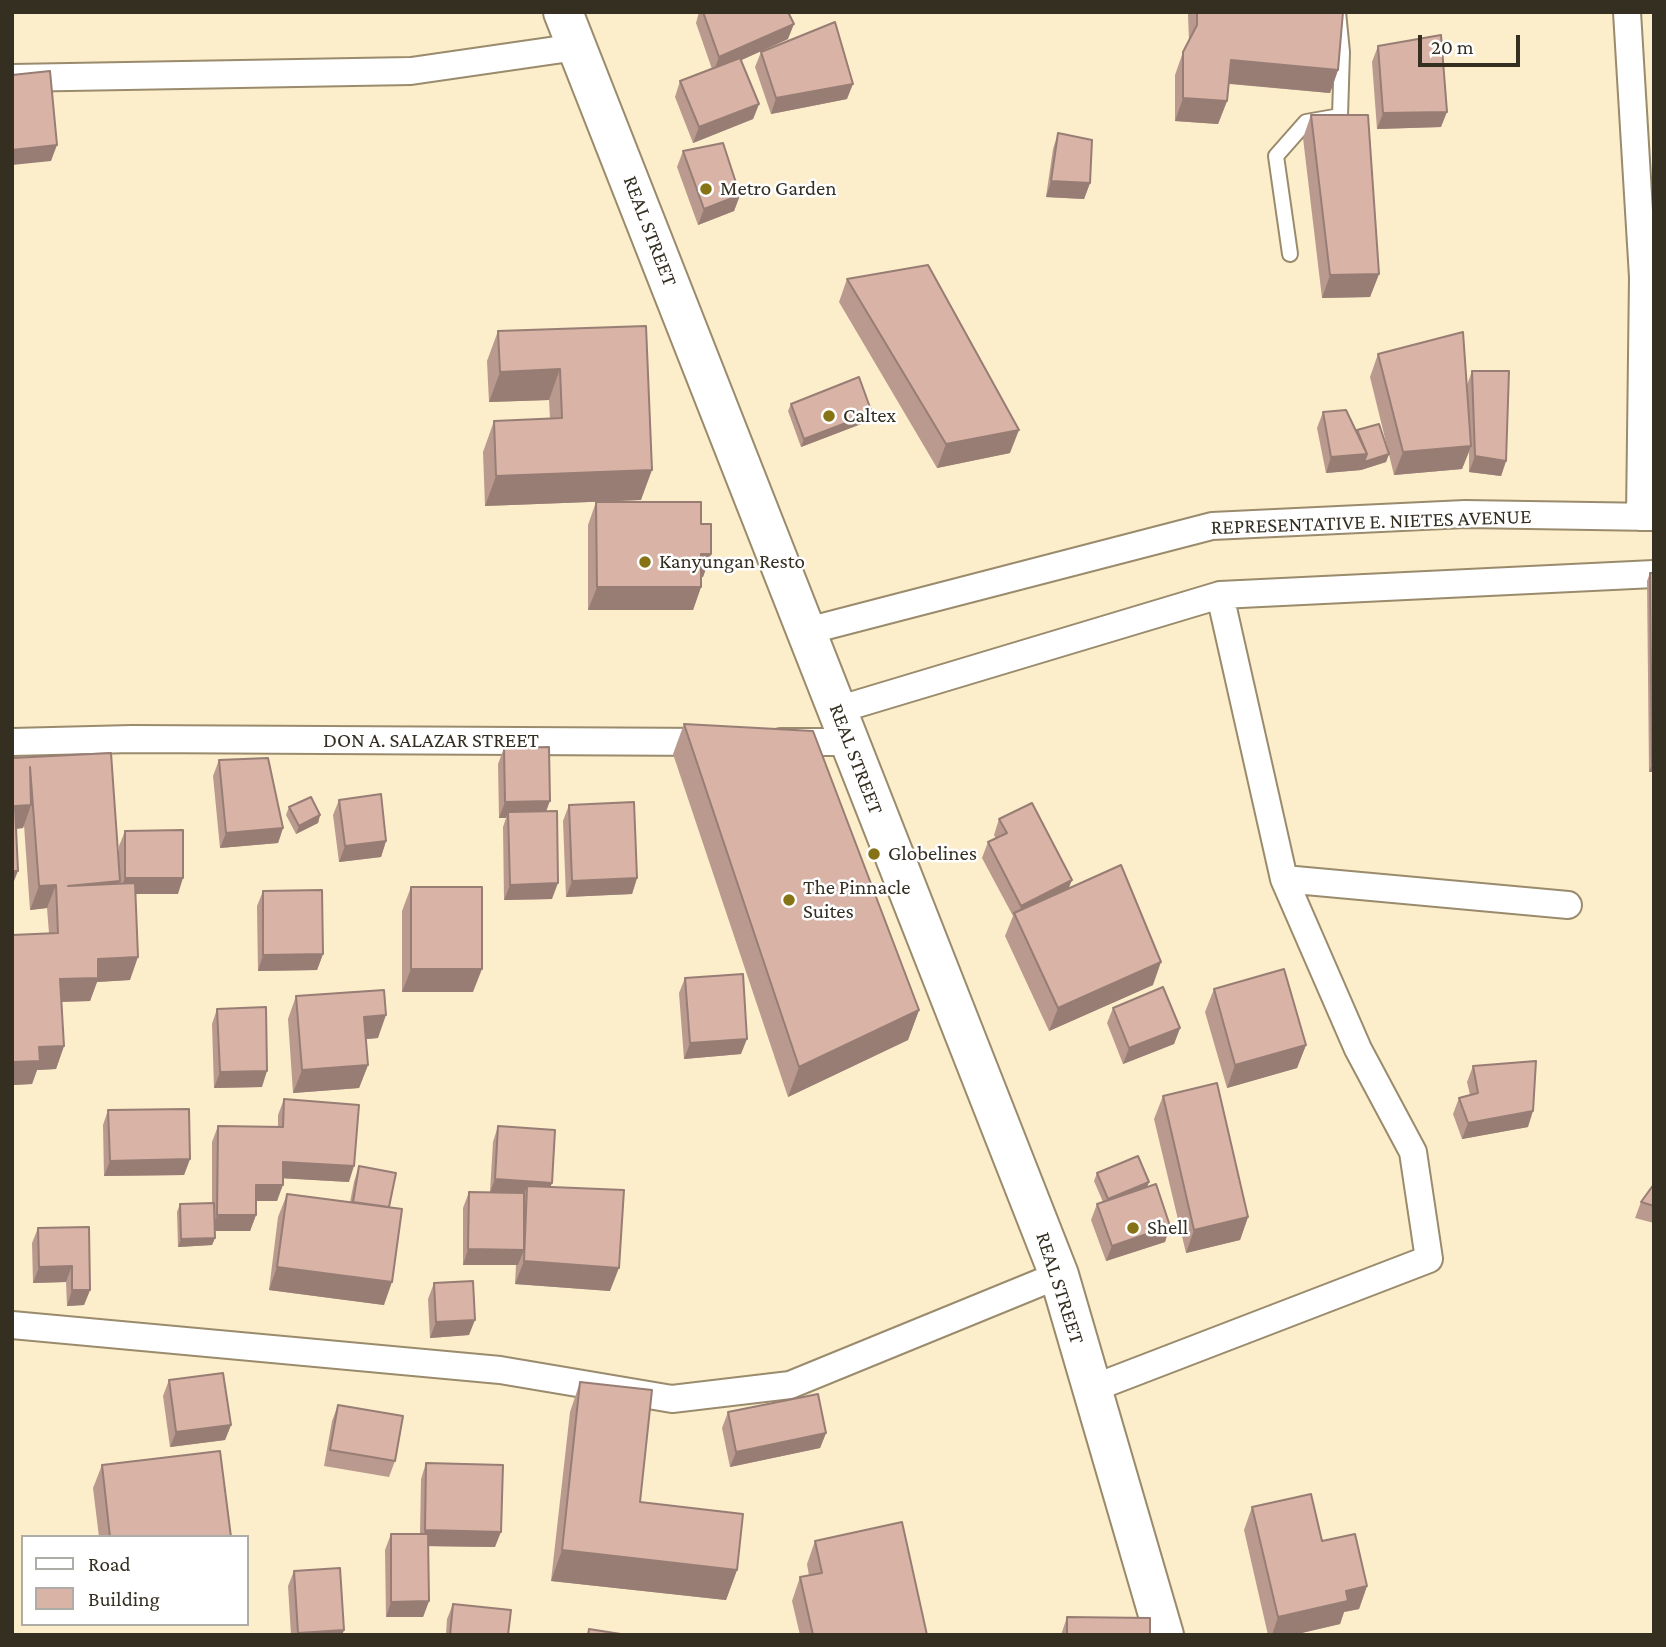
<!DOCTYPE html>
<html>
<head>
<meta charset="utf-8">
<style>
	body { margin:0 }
	#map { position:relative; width:1666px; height:1647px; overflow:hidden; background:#fcedcb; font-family:"Crimson Pro",serif }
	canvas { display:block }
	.frame { position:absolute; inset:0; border:14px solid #352f22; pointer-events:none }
	.legend { position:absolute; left:21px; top:1535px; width:228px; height:91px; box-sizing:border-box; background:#fff; border:2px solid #aeaca7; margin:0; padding:9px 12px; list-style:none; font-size:21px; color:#352f22 }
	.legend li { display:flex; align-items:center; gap:14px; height:35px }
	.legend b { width:35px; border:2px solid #aeaca7 }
	.scale { position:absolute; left:1418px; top:35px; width:102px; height:32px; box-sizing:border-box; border:4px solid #352f22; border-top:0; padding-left:9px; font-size:21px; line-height:24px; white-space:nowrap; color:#352f22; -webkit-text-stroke:5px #fff; paint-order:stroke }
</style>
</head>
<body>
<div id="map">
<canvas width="1666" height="1647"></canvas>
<div class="frame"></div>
<ul class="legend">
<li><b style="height:9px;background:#fff"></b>Road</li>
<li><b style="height:19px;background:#d8b3a6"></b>Building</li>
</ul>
<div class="scale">20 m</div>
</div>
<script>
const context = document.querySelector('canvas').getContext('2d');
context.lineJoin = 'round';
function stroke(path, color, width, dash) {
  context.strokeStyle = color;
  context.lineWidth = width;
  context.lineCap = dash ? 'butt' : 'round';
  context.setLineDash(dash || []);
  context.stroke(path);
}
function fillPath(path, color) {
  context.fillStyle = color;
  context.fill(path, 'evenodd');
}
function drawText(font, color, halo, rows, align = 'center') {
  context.font = font + ' "Crimson Pro",serif';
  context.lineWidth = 5;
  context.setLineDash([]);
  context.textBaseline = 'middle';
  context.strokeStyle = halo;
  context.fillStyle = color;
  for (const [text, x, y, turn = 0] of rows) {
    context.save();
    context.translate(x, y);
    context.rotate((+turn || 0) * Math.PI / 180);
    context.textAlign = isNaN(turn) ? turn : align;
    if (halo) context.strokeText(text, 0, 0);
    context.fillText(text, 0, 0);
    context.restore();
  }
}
const service = new Path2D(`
	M1290 254 1276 156 1306 122 1340 116 1342 52 1338 12`);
const minor = new Path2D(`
	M1627 12 1643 277 1640 517
	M12 78 411 71 577 47
	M1220 595 1284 879 1568 905
	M807 631 1212 526 1465 514 1654 517
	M837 710 1220 595 1654 574
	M12 742 132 739 714 742
	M781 742H849
	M12 1325 500 1370 672 1399 790 1385 1059 1275
	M1091 1389 1429 1259 1413 1152 1358 1049 1284 879`);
const secondary = new Path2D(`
	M563 12 1059 1275 1164 1635`);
const wall = new Path2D(`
	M699 12H788V39L741 60 759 104 753 119 693 143 675 97 680 81 712 69 696 23Z
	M1189 12H1343L1338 70 1330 93 1229 84 1227 101 1218 124 1175 121V75L1183 52 1189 41 1188 15Z
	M1378 46 1441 127 1377 129 1372 62Z
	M761 52 847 99 771 114 755 67Z
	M1311 115 1379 274 1370 297 1322 298 1303 138Z
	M1058 133 1090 183 1084 199 1046 197 1053 149Z
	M683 151 740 195 734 211 698 225 677 167Z
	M847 279 1010 453 937 468 839 302Z
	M646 326 641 500 485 506 483 452 494 421 550 419 549 400 489 402 487 361 498 331Z
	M1378 354 1467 385 1472 371 1506 461 1501 476 1469 472V452L1462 469 1394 475 1370 377Z
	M791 404 869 421 801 447 788 411Z
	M1323 412 1356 432 1389 454 1386 462 1361 470 1326 473 1317 428Z
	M596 502 701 524 711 554 703 577H701V587L693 610H588V525Z
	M1650 573H1654V772H1649L1647 581Z
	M684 724 919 1010 908 1040 788 1097 673 754Z
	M504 748 546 811 552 899 504 900 503 827 506 818H499L498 764Z
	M12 758 119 869V846L125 831 178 894H135L130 980 97 982 90 1001 62 1002 64 1046 56 1069 37 1070 32 1084 12 1085V935L49 933 47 908 30 910 24 825 23 828 16 829Z
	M219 760 283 828 278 843 220 848 213 776Z
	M339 800 386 841 381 857 339 862 333 815Z
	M569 805 637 878 632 894 566 897 563 821Z
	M289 807 320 815 318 823 296 834 286 815Z
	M999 819 1069 888 1153 985 1049 1031 1005 936 1013 916 982 858 988 842 996 839 994 835Z
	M411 887 473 992H402V911Z
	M263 891 323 954 317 970 258 971 257 906Z
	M685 978 741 1054 684 1059 679 993Z
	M1214 989 1306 1045 1297 1068 1227 1088 1205 1012Z
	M296 996 378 1038 366 1039 368 1065 359 1088 293 1093 288 1019Z
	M1113 1008 1180 1028 1174 1044 1123 1064 1107 1023Z
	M217 1009 262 1087 214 1088 212 1024Z
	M1473 1066 1528 1127 1462 1139 1453 1114 1459 1098 1470 1095 1467 1082Z
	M1163 1096 1248 1217 1240 1240 1186 1253 1154 1119Z
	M284 1099 349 1182 283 1178 277 1201H256V1215L250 1231H215V1238L212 1245 178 1247 177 1212 180 1204 212 1203V1142L218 1126 278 1127V1115Z
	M108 1110 190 1159 184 1175 104 1176 103 1125Z
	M498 1126 552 1183 550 1187 610 1291 515 1284 516 1265H463V1208L469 1192H490L493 1142Z
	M359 1166 389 1207 384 1305 269 1290 278 1217 287 1194 350 1202 354 1182Z
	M1097 1173 1147 1187 1170 1226 1165 1242 1106 1261 1091 1220 1097 1204 1103 1202 1094 1181Z
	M1654 1184V1223L1635 1218 1641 1202Z
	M38 1228 90 1290 84 1305 67 1306 66 1282 33 1283 32 1243Z
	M434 1283 469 1335 430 1338 428 1299Z
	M169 1380 231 1425 225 1440 170 1447 163 1396Z
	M580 1382 640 1502 737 1570 726 1600 551 1581 570 1412Z
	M338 1405 395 1461 389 1477 324 1466 332 1421Z
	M728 1412 826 1433 820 1448 730 1467 722 1428Z
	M426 1463 495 1547 428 1546 429 1601 423 1617H386L385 1550 391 1534H420L421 1479Z
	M102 1465 231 1537H99L93 1488Z
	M1252 1507 1322 1541 1367 1586 1359 1609 1344 1612 1340 1624 1293 1635H1268L1244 1530Z
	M815 1541 927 1635H800L792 1601 800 1577 809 1576 807 1564Z
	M294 1571 344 1630 342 1635H291L288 1586Z
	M453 1604 508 1635H446L447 1619Z
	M1067 1617 1150 1635H1061Z`);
const shadedWall = new Path2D(`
	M794 24 788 39 713 73 719 57Z
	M1231 60 1338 70 1330 93 1223 83Z
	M853 84 847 99 771 114 776 98Z
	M1183 98 1227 101 1218 124 1175 121Z
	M759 104 753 119 693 143 699 127Z
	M1447 112 1441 127 1377 129 1383 113Z
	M57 145 51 161 12 165V150Z
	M1051 181 1090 183 1084 199 1046 197Z
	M740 195 734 211 698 225 704 209Z
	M1379 274 1370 297 1322 298 1330 275Z
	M560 369 549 400 489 402 500 372Z
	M872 413 869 421 801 447 804 439Z
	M1019 430 1010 453 937 468 946 444Z
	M1471 446 1462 469 1394 475 1403 452Z
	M1367 454H1389L1386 462 1361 470 1326 473 1331 457Z
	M1475 456 1506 461 1501 476 1469 472Z
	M652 470 641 500 485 506 496 476Z
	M701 554H711L703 577 693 578Z
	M597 587H701L693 610H588Z
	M1652 764H1654V772H1649Z
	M550 801 544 817 508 812 506 818H499L505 802Z
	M31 805 23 828 12 829 15 806Z
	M320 815 318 823 296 834 299 826Z
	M283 828 278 843 220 848 226 833Z
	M386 841 381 857 339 862 345 846Z
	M12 871H18L12 886Z
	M125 878H183L178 894H119Z
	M637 878 632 894 566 897 572 881Z
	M1072 880 1066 895 1017 919 1021 906Z
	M120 881 112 904 68 886Z
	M558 883 552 899 504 900 510 885Z
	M56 885 47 908 30 910 39 886Z
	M323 954 317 970 258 971 263 955Z
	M138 957 130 980 97 982 90 1001 52 1002 60 979 98 959Z
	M1161 962 1153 985 1049 1031 1058 1008Z
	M411 969H482L473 992H402Z
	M919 1010 908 1040 788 1097 799 1067Z
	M386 1015 378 1038 356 1040 364 1017Z
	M1180 1028 1174 1044 1123 1064 1129 1048Z
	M747 1039 741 1054 684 1059 690 1043Z
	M1306 1045 1297 1068 1227 1088 1235 1065Z
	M64 1046 56 1069 37 1070 32 1084 12 1085V1062L39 1047Z
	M368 1065 359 1088 293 1093 302 1070Z
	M267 1071 262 1087 214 1088 220 1072Z
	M1533 1111 1528 1127 1462 1139 1468 1123Z
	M190 1159 184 1175 104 1176 110 1161Z
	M283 1162 354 1166 349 1182 277 1178Z
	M495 1179 552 1183 546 1198 527 1186 523 1197 489 1195Z
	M1149 1182 1146 1190 1105 1207 1108 1199Z
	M256 1185H283L277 1201H250Z
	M217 1215H256L250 1231H211Z
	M1248 1217 1240 1240 1186 1253 1194 1230Z
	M1170 1226 1165 1242 1106 1261 1112 1246Z
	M215 1238 212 1245 178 1247 181 1239Z
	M468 1249 524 1250 518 1265H463Z
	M524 1261 619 1268 610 1291 515 1284Z
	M72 1266 66 1282 33 1283 39 1267Z
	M277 1267 392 1282 384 1305 269 1290Z
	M72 1290H90L84 1305 67 1306Z
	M475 1320 469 1335 430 1338 436 1322Z
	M231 1425 225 1440 170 1447 176 1432Z
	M826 1433 820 1448 730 1467 736 1452Z
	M425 1530 501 1532 495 1547 419 1546Z
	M562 1550 737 1570 726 1600 551 1581Z
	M1367 1586 1359 1609 1344 1612 1340 1624 1293 1635H1272L1278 1617 1346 1591Z
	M429 1601 423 1617H386L391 1602Z
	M344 1630 342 1635H297L298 1633Z`);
const building = new Path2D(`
	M703 12H788L794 24 719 57Z
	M1197 12H1343L1338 70 1231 60 1227 101 1183 98V52L1197 25Z
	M835 22 853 84 776 98 761 52Z
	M1441 35 1447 112 1383 113 1378 46Z
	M740 58 759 104 699 127 680 81Z
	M50 71 57 145 12 150V75Z
	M1311 115H1368L1379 274 1330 275Z
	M1058 133 1092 140 1090 183 1051 181Z
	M723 143 740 195 704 209 683 151Z
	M928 265 1019 430 946 444 847 279Z
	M646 326 652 470 496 476 494 421 562 418 560 369 500 372 498 331Z
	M1463 332 1471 446 1403 452 1378 354Z
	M1472 371H1509L1506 461 1475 456Z
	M859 377 872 413 804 439 791 404Z
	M1346 410 1367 454 1331 457 1323 412Z
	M1379 424 1389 454 1364 462 1367 454 1357 430Z
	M596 502H701V524H711V554H701V587H597Z
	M1650 573H1654V764H1652Z
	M684 724 813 731 919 1010 799 1067Z
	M549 747 550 801 505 802 504 748Z
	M111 753 120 881 68 886 135 883 138 957 98 959V978L60 979 64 1046 39 1047 40 1061 12 1062V935L58 933 56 885 39 886 30 767 31 805 15 806 18 871H12V758Z
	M268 758 283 828 226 833 219 760Z
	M381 794 386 841 345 846 339 800Z
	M311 797 320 815 299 826 289 807Z
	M634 802 637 878 572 881 569 805Z
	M1032 803 1072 880 1021 906 988 842 1007 833 999 819Z
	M557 811 558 883 510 885 508 812Z
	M183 830V878H125V831Z
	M1121 865 1161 962 1058 1008 1014 913Z
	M411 887H482V969H411Z
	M322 890 323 954 263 955V891Z
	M1284 969 1306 1045 1235 1065 1214 989Z
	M743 974 747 1039 690 1043 685 978Z
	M1163 987 1180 1028 1129 1048 1113 1008Z
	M384 990 386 1015 364 1017 368 1065 302 1070 296 996Z
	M266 1007 267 1071 220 1072 217 1009Z
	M1536 1061 1533 1111 1468 1123 1459 1098 1478 1093 1473 1066Z
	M1217 1083 1248 1217 1194 1230 1163 1096Z
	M284 1099 359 1105 354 1166 283 1162V1185H256V1215H217L218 1126 283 1127Z
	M189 1109 190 1159 110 1161 108 1110Z
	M498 1126 555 1130 552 1183 495 1179Z
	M1138 1156 1149 1182 1108 1199 1097 1173Z
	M359 1166 396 1173 389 1207 353 1202Z
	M1156 1184 1170 1226 1112 1246 1097 1204Z
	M1654 1184V1206L1641 1202Z
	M527 1186 624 1190 619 1268 524 1261Z
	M469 1192 524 1193V1250L468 1249Z
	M287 1194 402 1209 392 1282 277 1267Z
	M214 1203 215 1238 181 1239 180 1204Z
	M89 1227 90 1290H72V1266L39 1267 38 1228Z
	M473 1281 475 1320 436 1322 434 1283Z
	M223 1373 231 1425 176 1432 169 1380Z
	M580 1382 652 1390 640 1502 743 1514 737 1570 562 1550Z
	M818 1394 826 1433 736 1452 728 1412Z
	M338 1405 403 1416 395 1461 330 1450Z
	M220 1451 231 1537H110L102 1465Z
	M426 1463 503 1465 501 1532 425 1530Z
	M1311 1494 1322 1541 1355 1534 1367 1586 1346 1591 1348 1601 1278 1617 1252 1507Z
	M902 1522 927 1635H813L800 1577 822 1573 815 1541Z
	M391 1534H428L429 1601 391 1602Z
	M340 1568 344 1630 298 1633 294 1571Z
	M453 1604 511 1610 508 1635H450Z
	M1067 1617 1150 1618V1635H1067Z
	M589 1629 627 1635H588Z`);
const markers = [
	[706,189,7,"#867315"],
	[829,416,7,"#867315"],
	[645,562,7,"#867315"],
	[874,854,7,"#867315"],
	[789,900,7,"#867315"],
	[1133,1228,7,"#867315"]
];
const poiNames = [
	["Metro Garden",720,189],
	["Caltex",843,416],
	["Kanyungan Resto",659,562],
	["Globelines",888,854],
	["The Pinnacle",803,888],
	["Suites",803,912],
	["Shell",1147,1228]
];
const streetNames = [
	["REAL STREET",650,231,69],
	["REPRESENTATIVE E. NIETES AVENUE",1371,522,-2],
	["DON A. SALAZAR STREET",431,741],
	["REAL STREET",856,759,69],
	["REAL STREET",1060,1288,72]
];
stroke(service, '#998b6c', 18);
stroke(minor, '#998b6c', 30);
stroke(secondary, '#998b6c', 42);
stroke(service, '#fff', 14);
stroke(minor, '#fff', 26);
stroke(secondary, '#fff', 38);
fillPath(wall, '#ba9a8f');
fillPath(shadedWall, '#977d74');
fillPath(building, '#d8b3a6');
stroke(building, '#977d74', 2);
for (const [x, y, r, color] of markers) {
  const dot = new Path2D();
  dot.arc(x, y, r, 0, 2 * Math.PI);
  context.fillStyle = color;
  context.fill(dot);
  stroke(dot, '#fff', 2.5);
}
drawText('21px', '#352f22', '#fff', poiNames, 'left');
drawText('21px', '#352f22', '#fff', streetNames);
</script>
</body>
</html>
